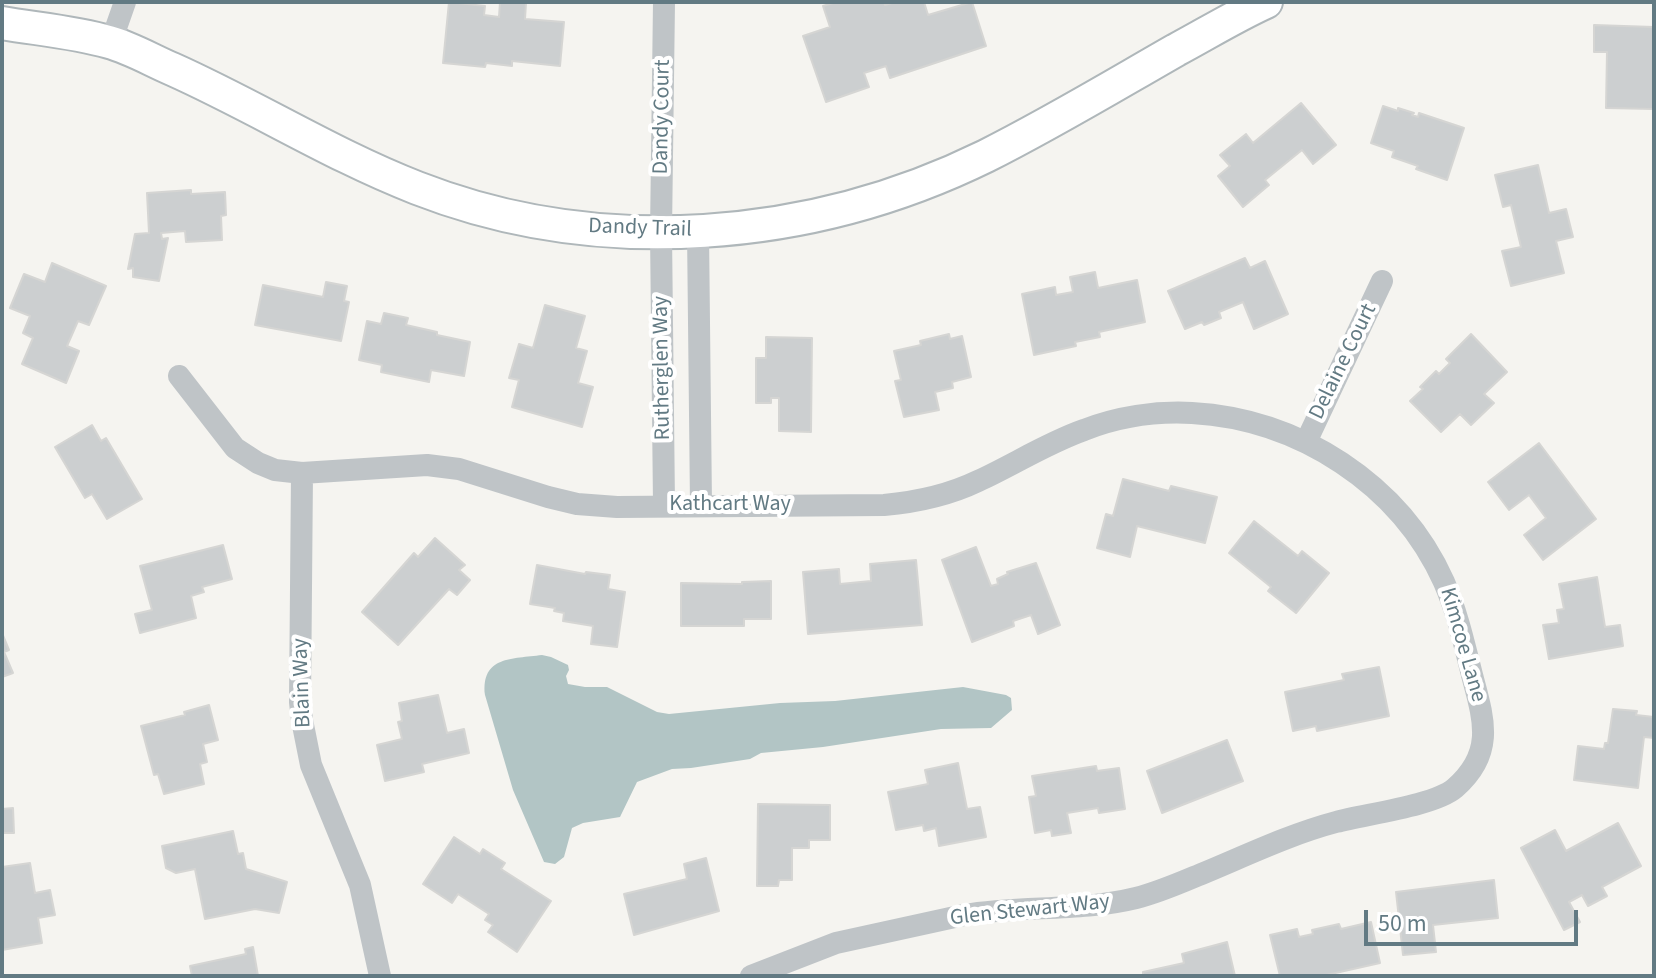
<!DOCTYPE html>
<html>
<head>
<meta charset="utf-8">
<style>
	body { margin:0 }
	#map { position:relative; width:1656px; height:978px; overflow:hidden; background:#f5f4f0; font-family:"Source Sans 3",sans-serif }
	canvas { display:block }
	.frame { position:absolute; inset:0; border:4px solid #627a83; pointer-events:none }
	.scale { position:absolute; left:1364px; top:910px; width:214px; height:36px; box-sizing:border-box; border:4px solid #627a83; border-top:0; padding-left:10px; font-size:24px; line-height:28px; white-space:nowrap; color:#627a83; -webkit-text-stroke:6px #fff; paint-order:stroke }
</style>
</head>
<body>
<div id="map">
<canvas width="1656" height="978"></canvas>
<div class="frame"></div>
<div class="scale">50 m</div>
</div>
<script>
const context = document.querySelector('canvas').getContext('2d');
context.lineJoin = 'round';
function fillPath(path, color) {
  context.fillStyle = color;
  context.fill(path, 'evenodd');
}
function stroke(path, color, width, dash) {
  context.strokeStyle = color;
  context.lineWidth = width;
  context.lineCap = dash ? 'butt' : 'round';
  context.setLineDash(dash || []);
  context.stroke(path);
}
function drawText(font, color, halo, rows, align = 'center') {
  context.font = font + ' "Source Sans 3",sans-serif';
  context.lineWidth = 8;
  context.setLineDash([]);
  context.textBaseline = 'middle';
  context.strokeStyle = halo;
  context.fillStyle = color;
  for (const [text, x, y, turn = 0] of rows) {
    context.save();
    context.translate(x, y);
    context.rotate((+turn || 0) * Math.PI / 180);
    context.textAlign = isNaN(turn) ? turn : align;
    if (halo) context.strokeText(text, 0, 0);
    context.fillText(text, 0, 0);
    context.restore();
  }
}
const water = new Path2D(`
	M542 655 551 657 568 665 569 670 566 676 568 684 585 687H607L657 712 669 714 780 703 835 701 963 687 1006 695 1011 698 1012 710 991 728 941 729 823 747 761 753 750 759 691 768 672 769 637 782 620 817 583 823 572 828 564 857 555 864 544 862 513 790 485 695C481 656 512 659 542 655Z`);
const building = new Path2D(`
	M449 2 485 6 484 15 499 17 500 2 526 3 525 19 564 22 560 66 512 61V66L486 63 485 67 443 63Z
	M836 2H884L885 5 895 2H924L928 15 972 2 986 46 890 78 886 66 864 73 869 87 826 102 803 36 830 27 823 6Z
	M1594 25 1654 27V109L1606 108 1607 52H1594Z
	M1301 103 1336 145 1313 164 1302 150 1265 180 1269 185 1243 207 1218 176 1230 166 1220 155 1246 134 1253 143Z
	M1383 106 1398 111V108L1414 113 1412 115 1418 117 1419 113 1464 128 1447 180 1416 169 1418 166 1392 157 1394 151 1371 143Z
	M1538 165 1549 213 1566 209 1573 237 1556 241 1564 273 1511 286 1502 251 1521 247 1511 205 1503 207 1495 175Z
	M191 190V194L225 192 226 215 221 216 222 240 186 242 185 231 161 233 162 239 168 238 159 281 133 277V268L128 269 135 234 149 233 147 193Z
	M1245 258 1250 268 1265 261 1288 314 1254 329 1243 302 1219 312 1221 318 1204 325 1202 322 1185 329 1168 291Z
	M52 263 106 286 89 325 78 321 67 346 79 351 66 383 22 364 33 338 23 333 30 316 10 308 24 274 45 282Z
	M1095 272 1098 288 1137 280 1145 322 1099 332 1100 337 1075 342 1076 346 1034 355 1022 294 1055 287 1056 295 1073 292 1070 277Z
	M326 282 347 286 344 301 349 302 341 341 255 325 263 285 323 297Z
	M545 305 585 316 576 348 587 351 578 383 593 387 582 427 512 407 519 380 509 378 519 344 533 348Z
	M384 313 408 318 406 325 437 332V335L470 342 464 376 431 370 429 382 381 372 382 365 359 360 367 321 381 324Z
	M949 334 950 339 962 336 971 377 952 382 953 388 935 392 939 410 904 417 895 381 901 380 894 351 921 345 920 341Z
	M1471 334 1507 372 1484 394 1494 403 1471 425 1460 414 1441 432 1410 401 1423 389 1420 387 1436 371 1439 374 1450 363 1446 359Z
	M766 337 812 338 811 432 779 431V398H771V403H756V358H766Z
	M92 425 101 441 106 438 142 499 107 519 92 494 85 498 55 447Z
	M1539 443 1596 519 1543 560 1524 535 1546 518 1529 495 1509 510 1488 482Z
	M1123 479 1169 491 1171 486 1217 497 1205 543 1137 526 1130 557 1097 548 1106 514 1113 516Z
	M1254 521 1298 556 1302 551 1329 573 1296 613 1268 591 1271 587 1229 553Z
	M435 538 465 565 459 570 470 580 457 595 449 589 398 645 362 612 414 553 418 557Z
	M223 545 232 579 202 587 204 592 191 596 196 618 140 633 135 614 152 610 140 566Z
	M976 547 991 586 998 584 997 579 1008 574 1007 572 1036 563 1060 625 1038 634 1031 615 1013 621 1014 626 972 642 942 560Z
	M916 560 922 625 808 634 803 572 839 569 840 584 871 581 870 564Z
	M537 565 585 574 586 572 610 575 608 589 625 592 617 647 591 644 593 626 563 621 564 613 554 611 555 608 530 604Z
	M1597 577 1605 627 1620 625 1623 646 1549 659 1543 625 1559 623 1557 610 1564 609 1559 584Z
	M771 581V619H744V626H681V583L742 584V582Z
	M2 633 9 650 4 652 13 673 2 677Z
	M1379 667 1389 716 1317 731 1316 726 1293 731 1285 692 1344 680 1342 674Z
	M438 695 447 733 464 729 469 753 422 764 424 772 385 781 377 745 402 739 398 722 402 721 399 703Z
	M209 705 218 740 203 744 207 762 200 764 204 784 164 794 158 774 154 775 141 726 185 715 184 712Z
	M1613 709 1637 711 1636 715 1654 717V738L1644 737 1638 788 1574 780 1578 746 1604 749 1605 743H1608Z
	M1227 740 1243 781 1162 813 1147 771Z
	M958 763 967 809 980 807 986 837 939 846 936 828 924 831 923 825 896 830 888 792 928 784 925 770Z
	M1096 766 1097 771 1119 768 1125 809 1099 813 1098 808 1067 813 1071 833 1052 836 1051 830 1035 833 1029 797 1036 796 1032 776Z
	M758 804 830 805V840H809V848H792V880H779L778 886H757Z
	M13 808 14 833H2V809Z
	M1618 823 1641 866 1602 887 1607 896 1588 906 1582 895 1569 902 1580 922 1564 930 1521 848 1555 830 1566 851Z
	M233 831 238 854 243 853 246 869 287 882 279 913 255 909 205 919 195 869 176 873 166 868 162 846Z
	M454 837 480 854 483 849 505 863 501 869 551 901 517 952 488 932 493 925 485 920 489 914 458 894 452 903 423 884Z
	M706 858 719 911 634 935 624 894 687 879 684 864Z
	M30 863 35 893 50 890 55 915 38 918 42 943 2 950V867Z
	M1494 880 1498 918 1433 925 1436 952 1403 955 1396 892Z
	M1371 922 1380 963 1322 976H1280L1270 935 1297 929 1299 937 1313 934 1312 930 1339 924 1341 929Z
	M1227 942 1235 976H1143V972L1184 963 1182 954Z
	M253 947 258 976H192L190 966 246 954 245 949Z`);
const street = new Path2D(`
	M664 2 661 232 664 505
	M111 42 125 2
	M698 231 701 505
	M179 376 235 448 258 463 275 470 302 473 427 465 459 469 548 497 577 504 617 507 884 505C917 502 949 495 978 481 1013 465 1047 443 1084 430 1117 417 1156 411 1192 413 1299 419 1400 484 1444 582 1457 612 1464 643 1472 675 1484 720 1495 753 1455 788 1434 806 1365 814 1336 822 1287 835 1241 858 1194 877 1175 885 1156 893 1136 898 1079 912 1021 905 964 915L836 943 751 976
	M1306 442 1382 281
	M302 473 300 702 302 720 311 765 360 885 380 976`);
const secondary = new Path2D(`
	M2 23C37 29 75 32 109 42 131 48 151 60 172 69 255 106 332 155 417 188 599 259 811 242 986 156 1050 124 1113 86 1176 50 1206 34 1235 16 1266 2`);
const streetNames = [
	["Dandy Court",663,117,-89],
	["Dandy Trail",640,229,2],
	["Delaine Court",1344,362,-64],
	["Rutherglen Way",663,368,-91],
	["Kathcart Way",730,505],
	["Kimcoe Lane",1462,645,74],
	["Blain Way",303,683,-92],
	["Glen Stewart Way",1030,911,-6]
];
fillPath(water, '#b2c5c5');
fillPath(building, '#cccfd0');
stroke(building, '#d5d5d3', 2);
stroke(secondary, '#afb7ba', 36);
stroke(street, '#bfc4c7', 22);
stroke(secondary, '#fff', 32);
drawText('22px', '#627a83', '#fff', streetNames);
</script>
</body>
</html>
